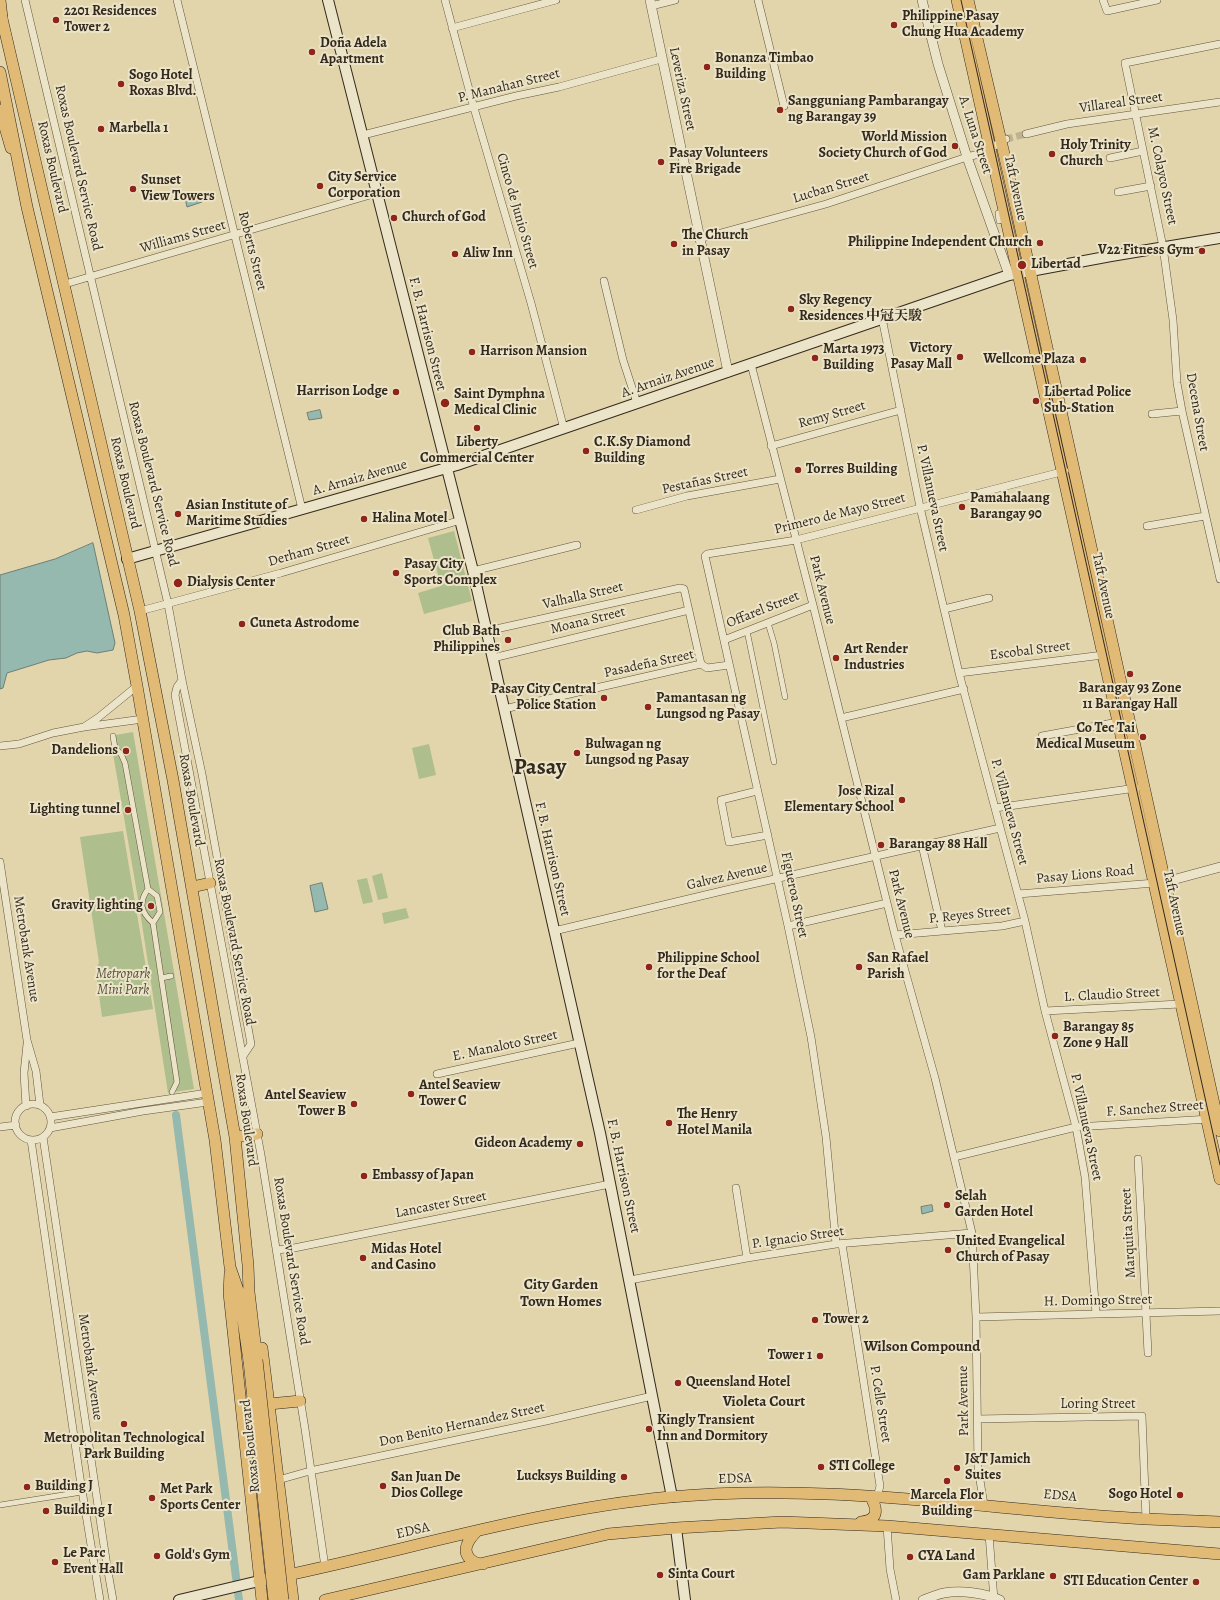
<!DOCTYPE html>
<html>
<head>
<meta charset="utf-8">
<style>
	body { margin:0 }
	canvas { display:block; background:#e2d5ab }
</style>
</head>
<body>
<canvas width="1220" height="1600"></canvas>
<script>
const context = document.querySelector('canvas').getContext('2d');
context.lineJoin = 'round';
function fillPath(path, color) {
  context.fillStyle = color;
  context.fill(path, 'evenodd');
}
function stroke(path, color, width, dash) {
  context.strokeStyle = color;
  context.lineWidth = width;
  context.lineCap = dash ? 'butt' : 'round';
  context.setLineDash(dash || []);
  context.stroke(path);
}
function drawText(font, color, halo, rows, align = 'center') {
  context.font = font + ' Alegreya,"Noto Serif SC",serif';
  context.lineWidth = 4;
  context.setLineDash([]);
  context.textBaseline = 'middle';
  context.strokeStyle = halo;
  context.fillStyle = color;
  for (const [text, x, y, turn = 0] of rows) {
    context.save();
    context.translate(x, y);
    context.rotate((+turn || 0) * Math.PI / 180);
    context.textAlign = isNaN(turn) ? turn : align;
    if (halo) context.strokeText(text, 0, 0);
    context.fillText(text, 0, 0);
    context.restore();
  }
}
const green = new Path2D(`
	M454 531 472 601 424 614 418 593 441 586 428 538Z
	M133 732 194 1089 168 1093 139 905 110 736Z
	M429 744 436 775 419 779 412 748Z
	M123 831 153 1009 102 1017 96 972 99 962 80 837Z
	M382 873 388 898 378 900 372 876Z
	M367 878 373 902 363 904 357 880Z
	M406 908 409 918 384 924 382 913Z`);
const water = new Path2D(`
	M200 194 202 202 187 207 185 198Z
	M320 410 322 418 309 420 307 413Z
	M93 543 115 643 113 650 97 653 87 651 77 653 66 658 49 660 7 673 3 688 0 689V575L55 559Z
	M322 883 328 909 315 912 310 886Z
	M932 1205 933 1211 922 1214 921 1207Z`);
const canal = new Path2D(`
	M176 1115 239 1600`);
const minorTunnel = new Path2D(`
	M1006 139 1026 134`);
const pedestrian = new Path2D(`
	M999 221 998 213 1004 212
	M768 623 774 643 785 697
	M747 631 774 762
	M113 736 115 748 121 754 125 763 148 889 157 896 160 912 153 923
	M148 889C138 903 141 912 153 923L177 1082 172 1092
	M161 978 171 976
	M0 1505 82 1492`);
const minor = new Path2D(`
	M25 0 168 604 182 680 202 774 251 1044 243 1056
	M177 0 302 509
	M445 0 474 108 531 303 564 429
	M758 0 784 106
	M1103 0 1107 11 1157 0
	M651 6 675 0
	M452 28 556 0
	M1220 44 1125 63 1163 247 1173 320 1177 383 1182 411 1220 579
	M1026 134 1067 124 1220 102
	M363 135 516 96 559 87 661 59
	M1110 158 1143 151
	M1118 192 1151 186
	M699 239 826 204 967 157 987 152 1001 141 1006 139
	M604 281 623 360 637 403
	M65 284 377 193
	M882 318 920 507 959 673 1025 921 1045 1011 1076 1127 1085 1177 1096 1314
	M751 364 813 605 895 935 935 1078 972 1233 976 1317 978 1468 984 1505
	M1152 414 1182 411
	M771 446 901 410
	M636 510 687 496 780 479
	M1147 526 1205 516
	M473 571 577 545
	M944 609 989 598
	M140 611 281 573 461 520
	M487 631 680 588 684 589 701 664
	M724 640 813 605
	M493 658 689 610
	M701 664 707 668 729 665
	M959 673 1103 655
	M182 680 177 687 175 695 261 1155 305 1429 325 1567
	M504 709 701 664
	M841 718 964 689
	M84 727 99 717 137 686
	M1042 736 1118 722
	M0 746 19 744 53 733 84 727 143 719
	M757 791 721 800 729 842 768 835
	M995 808 1136 788
	M922 845 942 931
	M0 862 27 1040 36 1071 40 1105
	M1018 894 1155 883
	M788 926 887 903
	M554 931 726 890 1000 828
	M895 935 1002 926 1025 921
	M1045 1011 1180 1004
	M437 1074 579 1043
	M15 1122a18 18 0 1 1 36 0a18 18 0 1 1-36 0Z
	M26 1106 24 1073 27 1044
	M50 1117 207 1093
	M0 1127 16 1125
	M50 1128 143 1111 208 1102
	M43 1137 107 1566 113 1600
	M31 1140 80 1478 100 1600
	M954 1157 1076 1127 1210 1119
	M1138 1159 1148 1353
	M736 1188 747 1258
	M836 1244 826 1137 811 1037 788 926 705 556 707 554 796 540 1065 471
	M842 1244 880 1486 877 1497
	M277 1250 294 1248 610 1184
	M630 1280 747 1258 836 1244 972 1233
	M976 1317 1220 1311
	M977 1419 1142 1416 1146 1519
	M278 1480 310 1471 546 1421 652 1396
	M887 1526 890 1569 896 1600
	M989 1534 994 1600`);
const tertiary = new Path2D(`
	M650 0 728 372
	M922 0 938 64 967 157 1009 275
	M1158 882H1165L1220 867
	M923 1600C930 1598 937 1594 944 1593 961 1590 985 1593 1000 1600`);
const secondary = new Path2D(`
	M328 0 473 571 600 1133 672 1497
	M127 559 457 465 1009 275 1111 256 1220 238
	M676 1528 685 1600
	M179 1600 259 1581`);
const primary = new Path2D(`
	M0 0 2 18
	M957 0 1220 1179
	M968 0 1008 171 1220 1131
	M0 110 11 148`);
const trunk = new Path2D(`
	M0 10 140 611 173 780 235 1137 248 1265 249 1292 257 1360
	M0 72 27 207 124 615 137 686 215 1140 230 1267 239 1293 249 1361
	M192 887 210 883
	M235 1137 257 1134
	M230 1273 229 1293 262 1600
	M262 1348 293 1600
	M269 1404 300 1401
	M861 1522C879 1520 878 1509 870 1496
	M477 1531C473 1535 469 1539 467 1545 463 1556 473 1564 483 1564
	M259 1581C396 1554 531 1510 670 1497 830 1482 988 1510 1147 1519 1171 1520 1196 1521 1220 1522
	M325 1600 608 1534 676 1528 782 1522 887 1526 1220 1554`);
const tram = new Path2D(`
	M961 0 1220 1165`);
const trunkBridge = new Path2D(`
	M257 1360 283 1600
	M249 1361 274 1600`);
const markers = [
	[56,20,4,"#8f2418"],
	[894,25,4,"#8f2418"],
	[312,52,4,"#8f2418"],
	[707,67,4,"#8f2418"],
	[121,84,4,"#8f2418"],
	[780,110,4,"#8f2418"],
	[101,129,4,"#8f2418"],
	[955,146,4,"#8f2418"],
	[1052,154,4,"#8f2418"],
	[661,162,4,"#8f2418"],
	[320,186,4,"#8f2418"],
	[133,189,4,"#8f2418"],
	[394,218,4,"#8f2418"],
	[1040,243,4,"#8f2418"],
	[674,244,4,"#8f2418"],
	[1202,251,4,"#8f2418"],
	[455,254,4,"#8f2418"],
	[1022,265,5,"#8f2418"],
	[791,309,4,"#8f2418"],
	[472,352,4,"#8f2418"],
	[960,357,4,"#8f2418"],
	[815,358,4,"#8f2418"],
	[1083,360,4,"#8f2418"],
	[396,392,4,"#8f2418"],
	[1036,401,4,"#8f2418"],
	[445,403,5,"#8f2418"],
	[477,428,4,"#8f2418"],
	[586,451,4,"#8f2418"],
	[798,470,4,"#8f2418"],
	[962,507,4,"#8f2418"],
	[178,514,4,"#8f2418"],
	[364,519,4,"#8f2418"],
	[396,573,4,"#8f2418"],
	[178,583,5,"#8f2418"],
	[242,624,4,"#8f2418"],
	[508,640,4,"#8f2418"],
	[836,658,4,"#8f2418"],
	[1130,674,4,"#8f2418"],
	[604,698,4,"#8f2418"],
	[648,707,4,"#8f2418"],
	[1143,737,4,"#8f2418"],
	[126,751,4,"#8f2418"],
	[577,753,4,"#8f2418"],
	[902,800,4,"#8f2418"],
	[128,810,4,"#8f2418"],
	[881,845,4,"#8f2418"],
	[151,906,4,"#8f2418"],
	[649,967,4,"#8f2418"],
	[859,967,4,"#8f2418"],
	[1055,1036,4,"#8f2418"],
	[411,1094,4,"#8f2418"],
	[354,1104,4,"#8f2418"],
	[669,1123,4,"#8f2418"],
	[580,1144,4,"#8f2418"],
	[364,1176,4,"#8f2418"],
	[947,1205,4,"#8f2418"],
	[948,1250,4,"#8f2418"],
	[363,1258,4,"#8f2418"],
	[815,1320,4,"#8f2418"],
	[820,1356,4,"#8f2418"],
	[678,1383,4,"#8f2418"],
	[124,1424,4,"#8f2418"],
	[649,1429,4,"#8f2418"],
	[821,1467,4,"#8f2418"],
	[957,1468,4,"#8f2418"],
	[624,1477,4,"#8f2418"],
	[947,1481,4,"#8f2418"],
	[383,1486,4,"#8f2418"],
	[27,1487,4,"#8f2418"],
	[1180,1495,4,"#8f2418"],
	[152,1498,4,"#8f2418"],
	[46,1511,4,"#8f2418"],
	[157,1556,4,"#8f2418"],
	[910,1557,4,"#8f2418"],
	[55,1562,4,"#8f2418"],
	[660,1575,4,"#8f2418"],
	[1053,1576,4,"#8f2418"],
	[1196,1582,4,"#8f2418"]
];
const poiNames = [
	["2201 Residences",64,12],
	["Tower 2",64,28],
	["Philippine Pasay",902,17],
	["Chung Hua Academy",902,33],
	["Doña Adela",320,44],
	["Apartment",320,60],
	["Bonanza Timbao",715,59],
	["Building",715,75],
	["Sogo Hotel",129,76],
	["Roxas Blvd.",129,92],
	["Sangguniang Pambarangay",788,102],
	["ng Barangay 39",788,118],
	["Marbella 1",109,129],
	["World Mission",947,138,"right"],
	["Society Church of God",947,154,"right"],
	["Holy Trinity",1060,146],
	["Church",1060,162],
	["Pasay Volunteers",669,154],
	["Fire Brigade",669,170],
	["City Service",328,178],
	["Corporation",328,194],
	["Sunset",141,181],
	["View Towers",141,197],
	["Church of God",402,218],
	["The Church",682,236],
	["in Pasay",682,252],
	["Philippine Independent Church",1032,243,"right"],
	["V22 Fitness Gym",1194,251,"right"],
	["Aliw Inn",463,254],
	["Libertad",1031,265],
	["Sky Regency",799,301],
	["Residences 中冠天駿",799,317],
	["Victory",952,349,"right"],
	["Pasay Mall",952,365,"right"],
	["Marta 1973",823,350],
	["Building",823,366],
	["Harrison Mansion",480,352],
	["Wellcome Plaza",1075,360,"right"],
	["Harrison Lodge",388,392,"right"],
	["Libertad Police",1044,393],
	["Sub-Station",1044,409],
	["Saint Dymphna",454,395],
	["Medical Clinic",454,411],
	["Liberty",477,443,"center"],
	["Commercial Center",477,459,"center"],
	["C.K.Sy Diamond",594,443],
	["Building",594,459],
	["Torres Building",806,470],
	["Pamahalaang",970,499],
	["Barangay 90",970,515],
	["Asian Institute of",186,506],
	["Maritime Studies",186,522],
	["Halina Motel",372,519],
	["Pasay City",404,565],
	["Sports Complex",404,581],
	["Dialysis Center",187,583],
	["Cuneta Astrodome",250,624],
	["Club Bath",500,632,"right"],
	["Philippines",500,648,"right"],
	["Art Render",844,650],
	["Industries",844,666],
	["Barangay 93 Zone",1130,689,"center"],
	["11 Barangay Hall",1130,705,"center"],
	["Pasay City Central",596,690,"right"],
	["Police Station",596,706,"right"],
	["Pamantasan ng",656,699],
	["Lungsod ng Pasay",656,715],
	["Co Tec Tai",1135,729,"right"],
	["Medical Museum",1135,745,"right"],
	["Bulwagan ng",585,745],
	["Lungsod ng Pasay",585,761],
	["Dandelions",118,751,"right"],
	["Jose Rizal",894,792,"right"],
	["Elementary School",894,808,"right"],
	["Lighting tunnel",120,810,"right"],
	["Barangay 88 Hall",889,845],
	["Gravity lighting",143,906,"right"],
	["Philippine School",657,959],
	["for the Deaf",657,975],
	["San Rafael",867,959],
	["Parish",867,975],
	["Barangay 85",1063,1028],
	["Zone 9 Hall",1063,1044],
	["Antel Seaview",419,1086],
	["Tower C",419,1102],
	["Antel Seaview",346,1096,"right"],
	["Tower B",346,1112,"right"],
	["The Henry",677,1115],
	["Hotel Manila",677,1131],
	["Gideon Academy",572,1144,"right"],
	["Embassy of Japan",372,1176],
	["Selah",955,1197],
	["Garden Hotel",955,1213],
	["United Evangelical",956,1242],
	["Church of Pasay",956,1258],
	["Midas Hotel",371,1250],
	["and Casino",371,1266],
	["Tower 2",823,1320],
	["Tower 1",812,1356,"right"],
	["Queensland Hotel",686,1383],
	["Kingly Transient",657,1421],
	["Inn and Dormitory",657,1437],
	["Metropolitan Technological",124,1439,"center"],
	["Park Building",124,1455,"center"],
	["J&T Jamich",965,1460],
	["Suites",965,1476],
	["STI College",829,1467],
	["Lucksys Building",616,1477,"right"],
	["San Juan De",391,1478],
	["Dios College",391,1494],
	["Building J",35,1487],
	["Met Park",160,1490],
	["Sports Center",160,1506],
	["Sogo Hotel",1172,1495,"right"],
	["Marcela Flor",947,1496,"center"],
	["Building",947,1512,"center"],
	["Building I",54,1511],
	["Le Parc",63,1554],
	["Event Hall",63,1570],
	["Gold's Gym",165,1556],
	["CYA Land",918,1557],
	["Sinta Court",668,1575],
	["Gam Parklane",1045,1576,"right"],
	["STI Education Center",1188,1582,"right"]
];
const streetNames = [
	["P. Manahan Street",509,86,-14],
	["Leveriza Street",682,89,78],
	["Villareal Street",1121,103,-8],
	["A. Luna Street",975,135,72],
	["Roxas Boulevard",52,167,77],
	["Roxas Boulevard Service Road",78,168,77],
	["M. Colayco Street",1162,176,78],
	["Lucban Street",831,188,-17],
	["Taft Avenue",1015,188,78],
	["Cinco de Junio Street",517,211,74],
	["Williams Street",183,237,-16],
	["Roberts Street",252,251,76],
	["F. B. Harrison Street",427,334,76],
	["A. Arnaiz Avenue",668,378,-19],
	["Decena Street",1197,412,80],
	["Remy Street",832,415,-16],
	["A. Arnaiz Avenue",360,478,-16],
	["Pestañas Street",705,481,-12],
	["Roxas Boulevard",125,483,77],
	["Roxas Boulevard Service Road",153,484,76],
	["P. Villanueva Street",932,498,78],
	["Primero de Mayo Street",840,514,-14],
	["Derham Street",309,551,-16],
	["Taft Avenue",1103,586,78],
	["Park Avenue",822,590,76],
	["Valhalla Street",583,596,-13],
	["Offarel Street",763,610,-22],
	["Moana Street",588,621,-14],
	["Escobal Street",1030,651,-7],
	["Pasadeña Street",649,664,-12],
	["Roxas Boulevard",191,800,80],
	["P. Villanueva Street",1009,812,75],
	["F. B. Harrison Street",552,859,77],
	["Pasay Lions Road",1085,875,-5],
	["Galvez Avenue",727,877,-13],
	["Figueroa Street",794,895,78],
	["Taft Avenue",1174,903,78],
	["Park Avenue",901,904,76],
	["P. Reyes Street",970,915,-6],
	["Roxas Boulevard Service Road",234,942,79],
	["Metrobank Avenue",26,949,81],
	["L. Claudio Street",1112,995,-3],
	["E. Manaloto Street",505,1046,-12],
	["F. Sanchez Street",1155,1109,-4],
	["Roxas Boulevard",246,1120,82],
	["P. Villanueva Street",1086,1127,78],
	["F. B. Harrison Street",623,1176,78],
	["Lancaster Street",441,1205,-11],
	["Marquita Street",1129,1233,-93],
	["P. Ignacio Street",798,1238,-8],
	["Roxas Boulevard Service Road",291,1261,81],
	["H. Domingo Street",1098,1301,-1],
	["Metrobank Avenue",90,1367,82],
	["Park Avenue",964,1401,-91],
	["P. Celle Street",880,1404,81],
	["Loring Street",1098,1405],
	["Don Benito Hernandez Street",462,1425,-12],
	["Roxas Boulevard",251,1446,-96],
	["EDSA",735,1479,-2],
	["EDSA",1060,1496,5],
	["EDSA",413,1531,-13]
];
const parkNames = [
	["Metropark",123,975],
	["Mini Park",123,991]
];
const neighbourhoodNames = [
	["City Garden",561,1285],
	["Town Homes",561,1302],
	["Wilson Compound",922,1347],
	["Violeta Court",764,1402]
];
const townNames = [
	["Pasay",540,769]
];
fillPath(green, '#aebe8d');
fillPath(water, '#95b8af');
stroke(water, '#6e7f75', 1);
stroke(canal, '#95b8af', 8);
stroke(minorTunnel, '#bfb38f', 7, [7, 3.5]);
stroke(pedestrian, '#605440', 6);
stroke(minor, '#605440', 8);
stroke(tertiary, '#605440', 10);
stroke(secondary, '#34291d', 12);
stroke(primary, '#34291d', 12);
stroke(trunk, '#34291d', 12);
stroke(pedestrian, '#ece4c8', 5);
stroke(minor, '#ece4c8', 7);
stroke(tertiary, '#ece4c8', 9);
stroke(secondary, '#ece4c8', 10);
stroke(primary, '#e1ba76', 11);
stroke(trunk, '#e1ba76', 11);
stroke(tram, '#34291d', 1);
stroke(trunkBridge, '#34291d', 12, []);
stroke(trunkBridge, '#e1ba76', 11);
for (const [x, y, r, color] of markers) {
  const dot = new Path2D();
  dot.arc(x, y, r, 0, 2 * Math.PI);
  context.fillStyle = color;
  context.fill(dot);
  stroke(dot, '#ece4c8', 1.5);
}
drawText('bold 14px', '#34291d', '#ece4c8', poiNames, 'left');
drawText('14px', '#34291d', '#ece4c8', streetNames);
drawText('italic 14px', '#524e39', '#ece4c8', parkNames);
drawText('bold 15px', '#34291d', '#ece4c8', neighbourhoodNames);
drawText('bold 22px', '#34291d', '#ece4c8', townNames);
</script>
</body>
</html>
